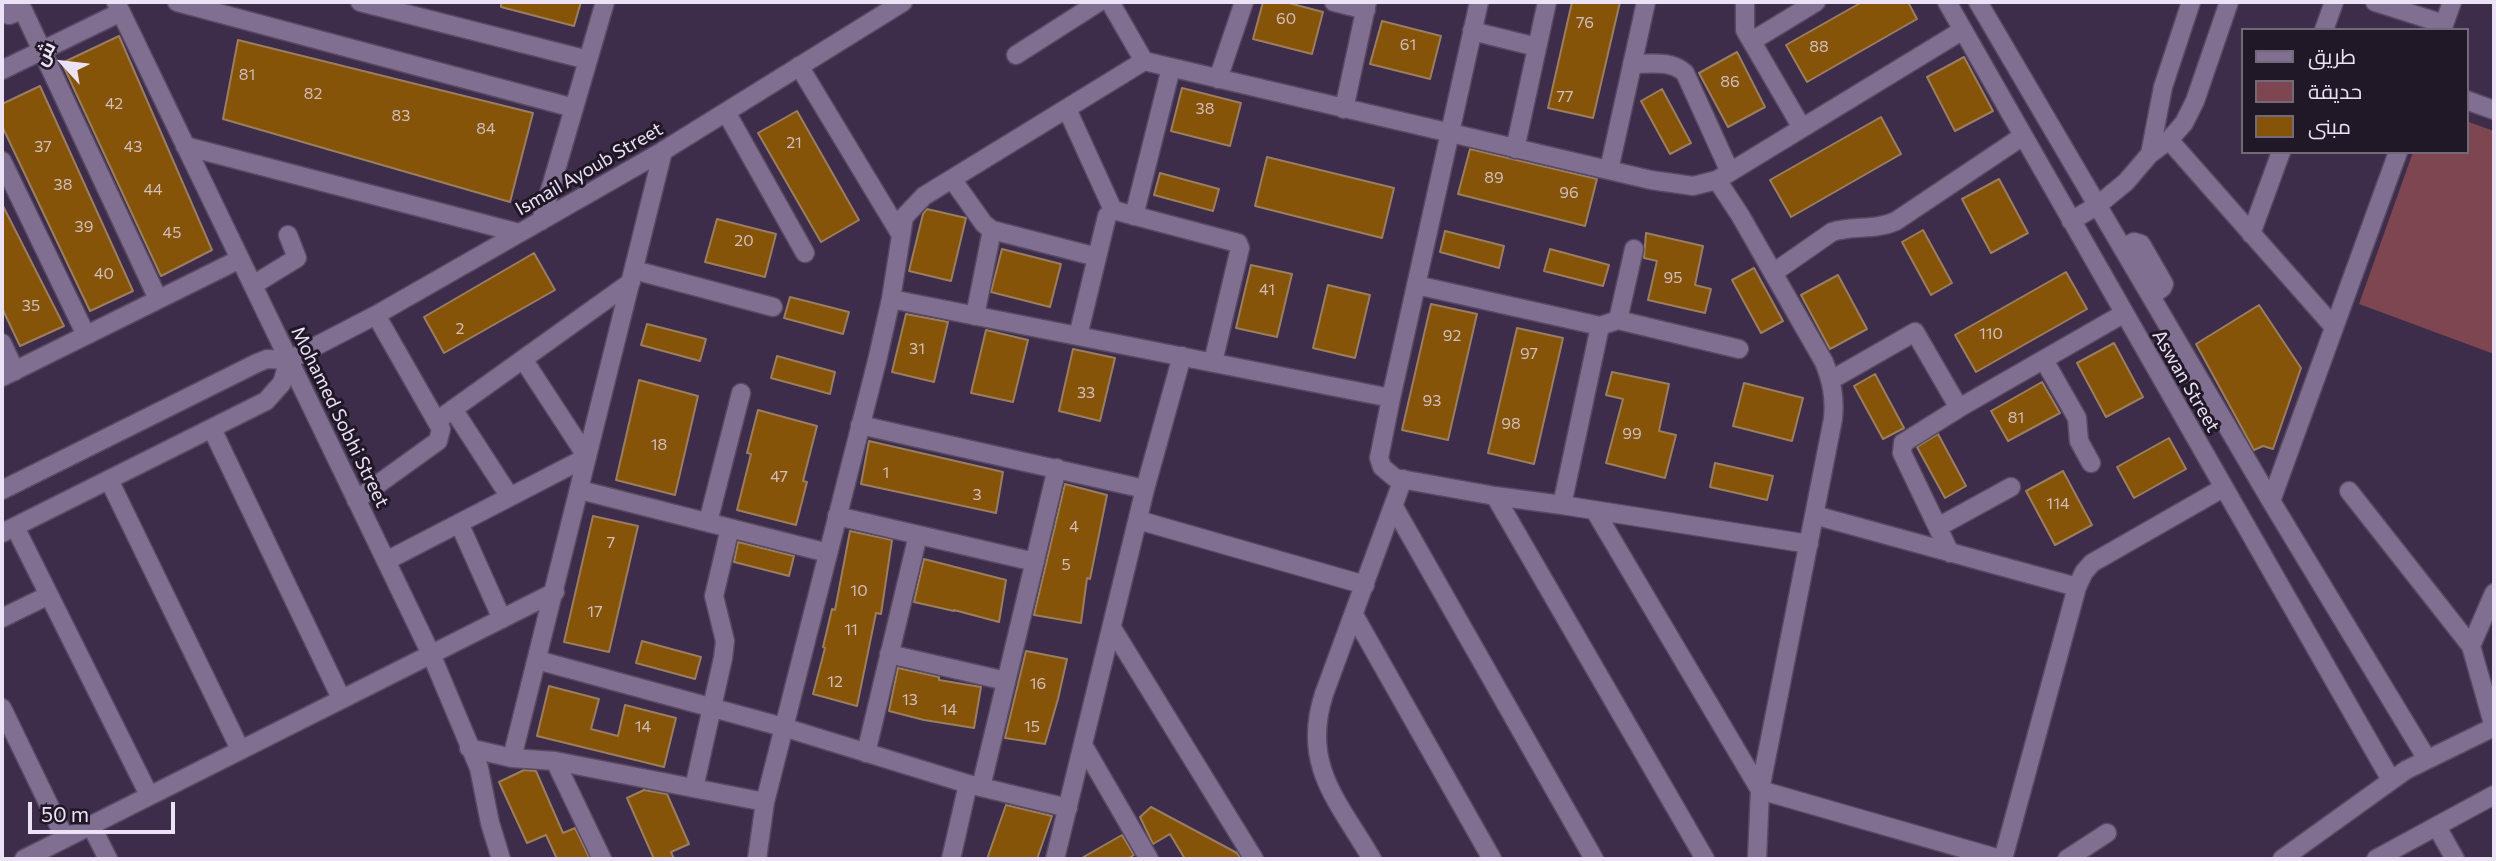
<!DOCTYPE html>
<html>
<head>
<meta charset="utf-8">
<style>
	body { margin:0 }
	#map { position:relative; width:2496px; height:861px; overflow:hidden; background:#3d2c4a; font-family:Commissioner,Cairo,sans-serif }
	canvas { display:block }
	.frame { position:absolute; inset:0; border:4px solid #ece2f5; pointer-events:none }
	.legend { position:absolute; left:2241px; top:28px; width:228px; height:126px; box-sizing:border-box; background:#201826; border:2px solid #726979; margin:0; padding:9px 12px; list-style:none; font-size:21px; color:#ece2f5 }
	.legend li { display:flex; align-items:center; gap:14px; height:35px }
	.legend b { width:35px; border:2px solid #726979 }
	.north { position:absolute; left:28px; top:28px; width:70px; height:70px; -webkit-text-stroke:5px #201826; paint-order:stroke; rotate:297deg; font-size:19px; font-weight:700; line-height:28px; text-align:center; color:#ece2f5 }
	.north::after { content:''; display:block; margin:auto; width:24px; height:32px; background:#ece2f5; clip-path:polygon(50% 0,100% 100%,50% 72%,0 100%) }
	.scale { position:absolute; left:28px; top:802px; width:147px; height:32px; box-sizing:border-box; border:4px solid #ece2f5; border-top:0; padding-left:9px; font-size:21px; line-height:24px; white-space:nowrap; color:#ece2f5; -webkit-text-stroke:5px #201826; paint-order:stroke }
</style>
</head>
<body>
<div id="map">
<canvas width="2496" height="861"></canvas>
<div class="frame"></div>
<ul class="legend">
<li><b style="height:9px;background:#816f91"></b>طريق</li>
<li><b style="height:19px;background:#7d4650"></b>حديقة</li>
<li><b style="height:19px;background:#865409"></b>مبنى</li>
</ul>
<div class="north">ش</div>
<div class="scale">50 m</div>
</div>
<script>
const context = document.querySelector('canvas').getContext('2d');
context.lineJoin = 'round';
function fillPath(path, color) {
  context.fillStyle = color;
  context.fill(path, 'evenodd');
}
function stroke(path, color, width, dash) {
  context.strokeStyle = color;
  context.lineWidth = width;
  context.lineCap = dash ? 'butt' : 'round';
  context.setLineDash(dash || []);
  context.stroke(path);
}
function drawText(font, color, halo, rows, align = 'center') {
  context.font = font + ' Commissioner,sans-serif';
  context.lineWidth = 6;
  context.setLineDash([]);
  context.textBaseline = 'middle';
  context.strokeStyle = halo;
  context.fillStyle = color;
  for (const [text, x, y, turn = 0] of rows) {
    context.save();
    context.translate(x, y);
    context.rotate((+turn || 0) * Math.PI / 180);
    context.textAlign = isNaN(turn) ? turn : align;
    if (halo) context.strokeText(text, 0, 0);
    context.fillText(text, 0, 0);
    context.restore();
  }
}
const green = new Path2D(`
	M2466 121 2494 131V354L2359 304 2413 152H2466Z`);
const building = new Path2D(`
	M501 2H581L574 26 501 7Z
	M1263 2H1285L1323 12 1312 54 1253 39Z
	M1572 2H1620L1593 118 1548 108Z
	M1862 2H1908L1917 19 1807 82 1786 45Z
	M1382 21 1441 36 1430 79 1370 64Z
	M119 36 212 250 161 276 62 63Z
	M238 40 533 113 510 202 223 119Z
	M1737 52 1765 107 1728 127 1699 73Z
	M1964 57 1993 111 1955 131 1927 77Z
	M40 86 133 291 90 311 2 126V104Z
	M1182 88 1241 103 1230 146 1171 131Z
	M1662 89 1691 143 1670 154 1641 101Z
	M797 111 859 220 821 242 758 133Z
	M1881 117 1901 154 1791 217 1770 180Z
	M1470 149 1597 179 1585 226 1458 194Z
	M1267 157 1394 188 1382 238 1255 206Z
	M1160 173 1219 189 1213 211 1154 195Z
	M1999 179 2028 233 1991 253 1962 199Z
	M2 204 64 326 20 346 2 308Z
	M927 209 966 218 951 281 909 271 923 214Z
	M717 219 776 234 765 277 705 262Z
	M1923 230 1952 283 1931 295 1902 242Z
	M1445 231 1504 246 1499 268 1440 252Z
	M1646 233 1703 246 1695 285 1711 289 1705 313 1648 300 1657 261 1644 258Z
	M1002 249 1061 264 1050 307 991 292Z
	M1550 249 1609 265 1603 286 1544 271Z
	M534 253 555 290 444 353 424 317Z
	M1251 265 1292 274 1277 337 1236 328Z
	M1754 268 1783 321 1761 333 1732 280Z
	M2066 272 2087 309 1976 372 1955 335Z
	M1838 275 1867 329 1830 349 1801 295Z
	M1328 285 1370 295 1355 358 1313 348Z
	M790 297 849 312 843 334 784 318Z
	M1431 304 1477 314 1448 440 1402 430Z
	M2259 305 2301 368 2273 449 2263 446 2254 450 2196 344Z
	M906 314 948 322 934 382 892 372Z
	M647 324 706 339 700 361 641 345Z
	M1517 328 1563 338 1534 464 1488 453Z
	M986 330 1028 340 1013 402 971 393Z
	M2114 343 2143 397 2106 417 2077 363Z
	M1073 349 1115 358 1100 421 1059 411Z
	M777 356 835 372 830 394 771 378Z
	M1612 372 1669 384 1659 431 1676 435 1665 478 1606 463 1623 399 1606 395Z
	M1875 374 1904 428 1883 439 1854 386Z
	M639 380 698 396 675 495 616 480Z
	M2042 382 2060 413 2008 441 1991 411Z
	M1744 383 1803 398 1792 441 1733 426Z
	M758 410 817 426 803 481 807 482 796 525 737 510 751 454 747 453Z
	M1938 434 1966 486 1945 498 1917 447Z
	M2169 438 2186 469 2134 498 2117 467Z
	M869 441 1003 472 996 513 861 484Z
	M1715 463 1773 476 1767 500 1710 487Z
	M2063 471 2092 525 2055 545 2026 491Z
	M1065 484 1107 495 1090 579 1087 578 1081 623 1034 615Z
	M593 516 638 526 609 652 564 642Z
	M850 531 892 540 881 614 876 613 857 706 813 694 825 648 823 647 832 609 835 610Z
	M738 542 794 556 789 576 734 562Z
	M924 559 1006 580 999 622 954 610V611L914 602Z
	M642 641 701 657 695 679 636 663Z
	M1026 651 1067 659 1058 699 1045 744 1005 738Z
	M898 668 939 677V680L981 687 974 728 924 720 889 711Z
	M549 686 599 699 591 729 618 736 625 705 676 718 664 767 537 736Z
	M524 770 536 771 563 833 575 828 590 859H557L546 835 527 843 499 782Z
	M644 790 667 794 689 844 671 852 674 859H654L627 798Z
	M1006 805 1052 816 1037 859H987Z
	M1151 807 1237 853 1241 859H1185L1170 834 1153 844 1140 817Z
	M1122 835 1134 855 1127 859H1080Z`);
const minor = new Path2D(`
	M2 2 9 15 23 10 158 299
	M116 2 431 654 479 768 490 823 501 859
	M177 2 574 108
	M360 2 588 60
	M1110 2 1144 61
	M1334 2 1366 10
	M1479 2 1391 398 1379 458 1382 467 1395 478 1495 496 1562 505 1809 544
	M1745 2V30L1802 128
	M1947 2 2391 780
	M1978 2 2271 501 2427 759
	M2375 2 2444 24
	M2324 30 2334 2
	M2442 30 2452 2
	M1472 31 1537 47
	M1752 41 1816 2
	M1016 55 1099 2
	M1632 64C1651 64 1671 60 1685 73L1730 172
	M799 66 901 235
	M2 70 121 12
	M1218 79 1244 2
	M2466 100 2494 110
	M1067 109 1113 210
	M1344 109 1367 2
	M726 112 805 253
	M2169 140 2334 327
	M185 146 519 233
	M1515 149 1547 2
	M2150 154 2163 87 2191 2
	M2 161 86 335
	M1609 170 1646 2
	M952 179 984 224 992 230 1097 257
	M1717 180 1740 215 1824 362C1832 382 1835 398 1833 419L1760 790 1757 859
	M1134 216 1171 68
	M541 221 605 2
	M2071 221 2098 205 2126 182 2150 154 2169 140 2184 123 2195 101 2229 2
	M2251 234 2281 152
	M2123 248 2134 242 2141 244 2164 284 2162 288 2151 296
	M634 270 773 307
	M1773 273 1832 232C1853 225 1875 231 1896 221L2023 136
	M253 285 297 258 288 235
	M1416 285 1600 326 1618 320 1634 249
	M891 299 1391 398
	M975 316 992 230
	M1618 320 1739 349
	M1078 336 1107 216 1113 210 1238 243 1240 248 1213 362
	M2 343 15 371
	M289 360 376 315 663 151 903 2
	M2044 360 2077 418 2079 441 2091 463
	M2 377 240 259
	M1831 380 1915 332 1959 408
	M453 409 510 497
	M438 420 631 282
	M860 425 1145 489
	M212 429 341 698
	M109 480 240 749
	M2 490 257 363 267 359 289 360
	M580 490 828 553
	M2349 491 2471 646 2494 727
	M1495 496 1705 859
	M356 500 438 441 441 429 376 315
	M2271 501 2398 152
	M1562 505 1600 326
	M1394 507 1594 859
	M1595 511 1760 790 2000 859
	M1814 515 2077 587
	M837 516 1035 562
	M1138 520 1365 585
	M708 522 741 393
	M459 523 502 619
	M15 527 149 795
	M1938 527 2011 487
	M2 533 266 401 282 383 289 360
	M1950 553 1902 453 1903 443 1959 408 2123 314
	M386 561 587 457 523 359
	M1354 615 1492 859
	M2 618 49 595
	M1112 628 1254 859
	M2471 646 2494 593
	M889 654 1006 681
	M537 660 783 727 968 784 1068 808
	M2 708 65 838
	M1083 745 1149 859
	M469 748 512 758 555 761 765 802
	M866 753 918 535
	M512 758 663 151
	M555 761 602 859
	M981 787 1057 468
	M694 788 723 658 725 641 714 596 730 528
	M91 825 108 859
	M2437 827 2455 859
	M24 859 555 592
	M757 859 765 802 877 361 891 299 904 217 924 196 1144 61 1651 180 1693 186 1717 180 1963 30
	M951 859 968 784
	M1055 859 1145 489 1182 356
	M1372 859C1338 801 1301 765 1324 694L1403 479
	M2003 859 2077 587 2084 572 2092 563 2223 488
	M2067 859 2107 833
	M2282 859 2406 770 2494 727
	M2376 859 2494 795`);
const numberNames = [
	["60",1286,19],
	["76",1585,23],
	["61",1408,45],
	["88",1819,47],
	["81",247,75],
	["86",1730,82],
	["82",313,94],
	["77",1565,97],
	["42",114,104],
	["38",1205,109],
	["83",401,116],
	["84",486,129],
	["21",794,143],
	["37",43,147],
	["43",133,147],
	["89",1494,178],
	["38",63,185],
	["44",153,190],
	["96",1569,193],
	["39",84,227],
	["45",172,233],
	["20",744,241],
	["40",104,274],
	["95",1673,278],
	["41",1267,290],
	["35",31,306],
	["2",460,329],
	["110",1991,334],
	["92",1452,336],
	["31",917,349],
	["97",1529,354],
	["33",1086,393],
	["93",1432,401],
	["81",2016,418],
	["98",1511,424],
	["99",1632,434],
	["18",659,445],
	["1",886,473],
	["47",779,477],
	["3",977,495],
	["114",2058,504],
	["4",1074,527],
	["7",611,543],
	["5",1066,565],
	["10",859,591],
	["17",595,612],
	["11",851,630],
	["12",835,682],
	["16",1038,684],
	["13",910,700],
	["14",949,710],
	["14",643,727],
	["15",1032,727]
];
const streetNames = [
	["Ismail Ayoub Street",589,169,-30],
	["Aswan Street",2186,381,60],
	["Mohamed Sobhi Street",340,417,64]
];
fillPath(green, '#7d4650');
fillPath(building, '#865409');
stroke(building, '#9a7e5f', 2);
stroke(minor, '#574a62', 21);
stroke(minor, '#816f91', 18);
drawText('16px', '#d2beba', null, numberNames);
drawText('19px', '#ece2f5', '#201826', streetNames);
</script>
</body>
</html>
